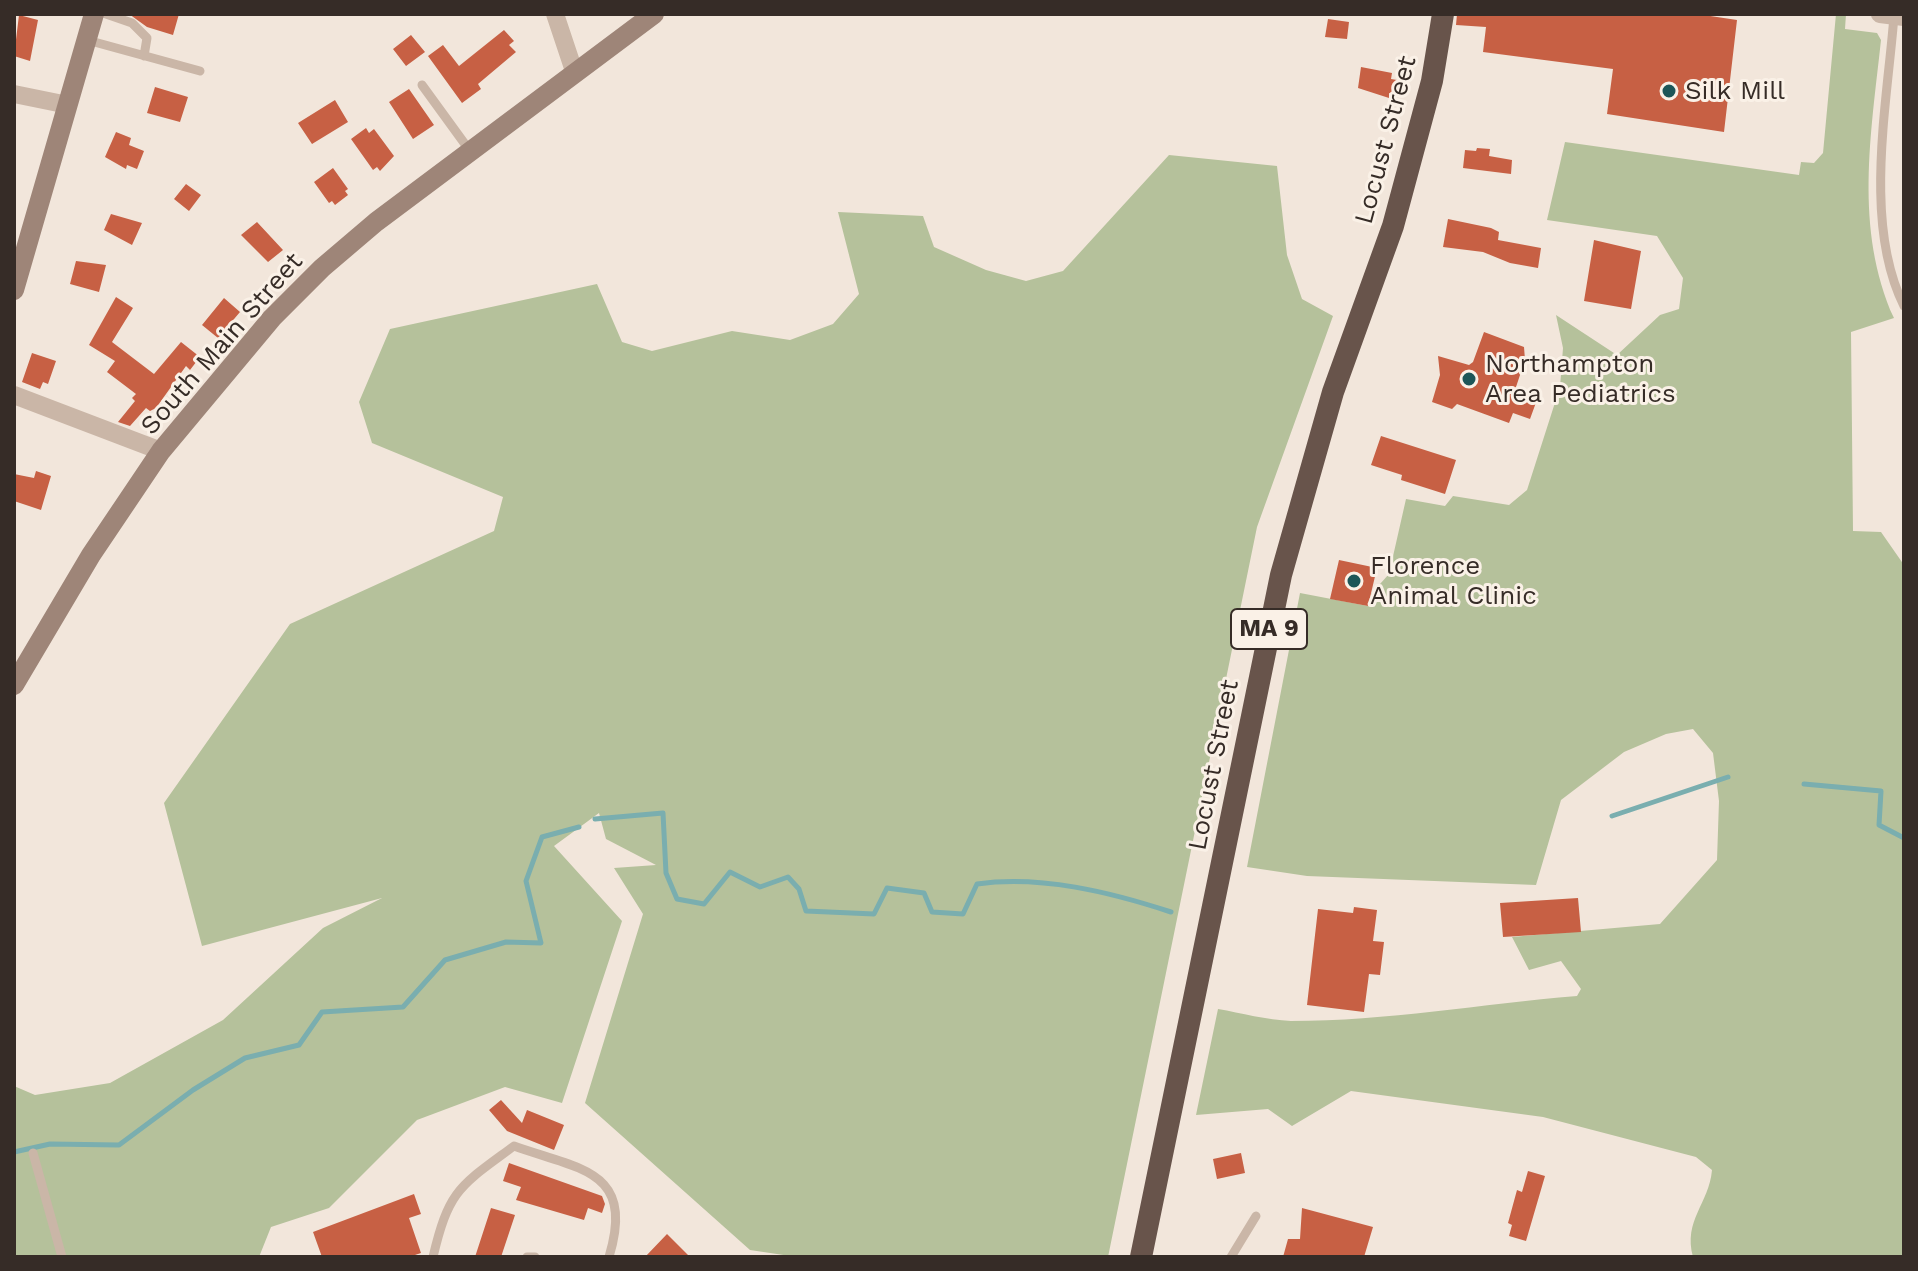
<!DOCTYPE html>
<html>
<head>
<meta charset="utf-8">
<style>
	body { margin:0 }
	#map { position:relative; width:1918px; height:1271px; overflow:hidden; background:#f2e6db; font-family:"Work Sans",sans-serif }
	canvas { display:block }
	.frame { position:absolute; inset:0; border:16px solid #362c27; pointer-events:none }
</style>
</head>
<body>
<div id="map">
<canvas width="1918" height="1271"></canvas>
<div class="frame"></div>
</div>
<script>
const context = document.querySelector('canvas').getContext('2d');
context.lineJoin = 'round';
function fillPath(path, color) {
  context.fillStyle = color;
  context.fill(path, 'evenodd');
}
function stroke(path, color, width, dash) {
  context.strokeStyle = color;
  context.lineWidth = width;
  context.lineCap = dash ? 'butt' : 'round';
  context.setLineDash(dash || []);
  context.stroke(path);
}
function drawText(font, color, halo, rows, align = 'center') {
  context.font = font + ' "Work Sans",sans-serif';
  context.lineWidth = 6;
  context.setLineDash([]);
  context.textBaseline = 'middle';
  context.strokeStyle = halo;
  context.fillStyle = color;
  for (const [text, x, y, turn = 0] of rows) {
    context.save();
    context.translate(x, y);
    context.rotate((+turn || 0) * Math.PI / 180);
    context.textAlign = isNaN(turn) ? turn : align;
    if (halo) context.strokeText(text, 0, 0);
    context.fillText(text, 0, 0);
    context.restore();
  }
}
const green = new Path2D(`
	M1836 14H1846L1845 29 1877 33 1881 40C1871 134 1854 229 1894 318L1851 332 1853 531 1881 532 1904 565V1257H1693C1683 1220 1709 1204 1712 1170L1696 1157 1543 1117 1351 1091 1292 1126 1268 1109 1196 1115 1218 1009C1241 1013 1267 1020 1291 1021 1387 1021 1481 1004 1577 996L1581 989 1561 961 1529 970 1512 937 1660 924 1717 860 1719 801 1713 753 1693 729 1666 734 1624 752 1561 800 1536 885 1307 876 1247 867 1300 593 1368 606 1371 594 1389 574 1406 499 1445 506 1453 496 1509 505 1527 490 1560 387 1563 348 1556 315 1617 355 1660 315 1679 309 1683 278 1657 236 1547 220 1565 142 1799 175 1801 162 1814 163 1823 153Z
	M1169 155 1277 166 1287 255 1302 299 1333 316 1257 527 1108 1257H797L750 1250 585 1103 643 914 614 868 656 865 606 839 599 813 554 846 622 921 562 1103 505 1087 417 1120 329 1208 271 1227 259 1257H14V1086L35 1095 110 1083 223 1020 323 928 382 898 202 946 164 803 290 624 494 531 503 497 372 443 359 402 390 329 597 284 622 342 652 351 732 331 790 340 833 324 859 294 838 212 923 216 934 247 986 270 1026 281 1063 271Z`);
const stream = new Path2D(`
	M1804 784 1881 791 1879 825 1904 838
	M1612 816 1728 777
	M595 819 663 813 666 873 677 899 704 904 730 872 760 887 788 877 799 889 806 911 874 914 887 888 924 893 932 912 963 914 977 884C1041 875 1110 892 1171 912
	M14 1152 50 1144 119 1145 193 1090 245 1058 299 1045 322 1012 403 1007 445 960 506 942 541 943 526 881 542 837 579 827`);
const building = new Path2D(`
	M129 14H179L173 35 147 27Z
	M1457 14H1697L1737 20 1724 132 1607 114 1613 69 1483 52 1486 27 1456 25Z
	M19 15 38 20 30 61 14 56Z
	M1328 19 1349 22 1347 39 1325 37Z
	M504 30 514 41 509 45 516 52 478 84 481 89 462 103 428 56 443 45 459 66Z
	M411 35 425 52 406 66 393 49Z
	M1361 67 1392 73 1391 79 1397 80 1394 94 1389 93V98L1358 88Z
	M155 87 188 97 180 122 147 113Z
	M409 89 434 125 413 139 389 102Z
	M335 100 348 122 312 144 298 123Z
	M366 128 369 133 374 129 394 156 380 171 377 167 373 170 351 139Z
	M116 132 131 138 129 145 144 151 137 169 127 165 126 169 105 157Z
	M1477 148 1490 149 1489 156 1512 160 1511 174 1463 168 1465 150 1476 151Z
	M333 168 348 189 345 191 348 195 335 205 332 201 329 203 314 182Z
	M186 184 201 195 189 211 174 199Z
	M111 214 142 223 132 245 104 230Z
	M1448 219 1491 228 1499 232 1498 240 1541 248 1538 268 1510 263 1483 252 1443 247Z
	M257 222 283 250 268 262 241 235Z
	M1594 240 1641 251 1631 309 1584 301Z
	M76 261 106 265 99 292 70 284Z
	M116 297 133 308 112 342 154 374 181 342 200 357 190 370 186 366 156 408 150 411 146 408 130 426 118 422 135 401 132 398 136 394 107 372 115 361 89 345Z
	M224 298 240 312 218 338 202 325Z
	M1484 332 1524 347 1525 360 1516 387 1538 397 1530 419 1513 413 1509 423 1457 404 1452 409 1432 402 1440 375 1438 356 1469 365 1473 362Z
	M32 353 56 361 48 384 43 382 40 389 22 382Z
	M1381 436 1456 460 1445 494 1401 480 1402 475 1371 465Z
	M36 471 51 476 41 510 14 501V474L34 478Z
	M1339 560 1377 568 1368 606 1330 599Z
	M1578 898 1581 932 1503 937 1500 903Z
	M1354 907 1377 910 1373 941 1384 942 1380 975 1369 974 1364 1012 1307 1005 1318 909 1353 913Z
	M501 1100 522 1123 527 1110 564 1125 554 1150 507 1131 489 1110Z
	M1241 1153 1245 1173 1217 1179 1213 1159Z
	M509 1163 602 1196 605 1204 602 1213 588 1208 584 1220 516 1200 521 1187 503 1181Z
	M1528 1171 1545 1176 1526 1241 1509 1236 1512 1225 1508 1223 1517 1190 1522 1192Z
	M414 1194 421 1214 409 1218 421 1253 409 1257H322L313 1232Z
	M491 1208 515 1215 501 1257H475Z
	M1302 1208 1373 1227 1364 1257H1283L1288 1239H1300Z
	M667 1234 690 1257H645Z`);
const service = new Path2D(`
	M106 14 132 23 147 38 144 56
	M1894 16C1887 105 1863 224 1904 306
	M87 40 200 71
	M422 85 470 151
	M33 1153 62 1257
	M433 1257C449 1189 460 1186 514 1146 581 1170 635 1170 609 1257
	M527 1257H535
	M1231 1257 1256 1216`);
const minor = new Path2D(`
	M555 14 574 71
	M1880 14 1904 17
	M14 94 68 105
	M14 395 161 451`);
const secondary = new Path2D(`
	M14 290 94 14
	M14 685 91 555 161 451 272 318 322 268 376 222 654 14`);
const trunk = new Path2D(`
	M1141 1257 1281 575 1333 392 1393 226 1432 81 1443 14`);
const markers = [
	[1669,91,8,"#1d5658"],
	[1469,379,8,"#1d5658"],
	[1354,581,8,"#1d5658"]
];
const shields = [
	[1269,629,76]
];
const shieldNames = [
	["MA 9",1269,629]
];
const poiNames = [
	["Silk Mill",1685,91],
	["Northampton",1485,364],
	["Area Pediatrics",1485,394],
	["Florence",1370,566],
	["Animal Clinic",1370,596]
];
const streetNames = [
	["Locust Street",1386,140,-75],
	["South Main Street",222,344,-49],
	["Locust Street",1214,765,-79]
];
fillPath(green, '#b5c19b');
stroke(stream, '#7aaeaf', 5);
fillPath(building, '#c76044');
stroke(service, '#cab6a7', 9);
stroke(minor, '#cab6a7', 18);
stroke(secondary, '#9e8578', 20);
stroke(trunk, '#68544b', 22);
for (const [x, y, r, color] of markers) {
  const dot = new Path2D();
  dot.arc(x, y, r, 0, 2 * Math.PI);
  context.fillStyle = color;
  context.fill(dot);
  stroke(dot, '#faf1e7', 3);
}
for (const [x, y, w] of shields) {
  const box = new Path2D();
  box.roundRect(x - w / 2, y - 20, w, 40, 6);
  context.fillStyle = '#faf1e7';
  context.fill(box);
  stroke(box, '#362c27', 2);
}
drawText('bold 24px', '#362c27', null, shieldNames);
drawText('26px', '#362c27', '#faf1e7', poiNames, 'left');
drawText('26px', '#362c27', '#faf1e7', streetNames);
</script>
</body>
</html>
